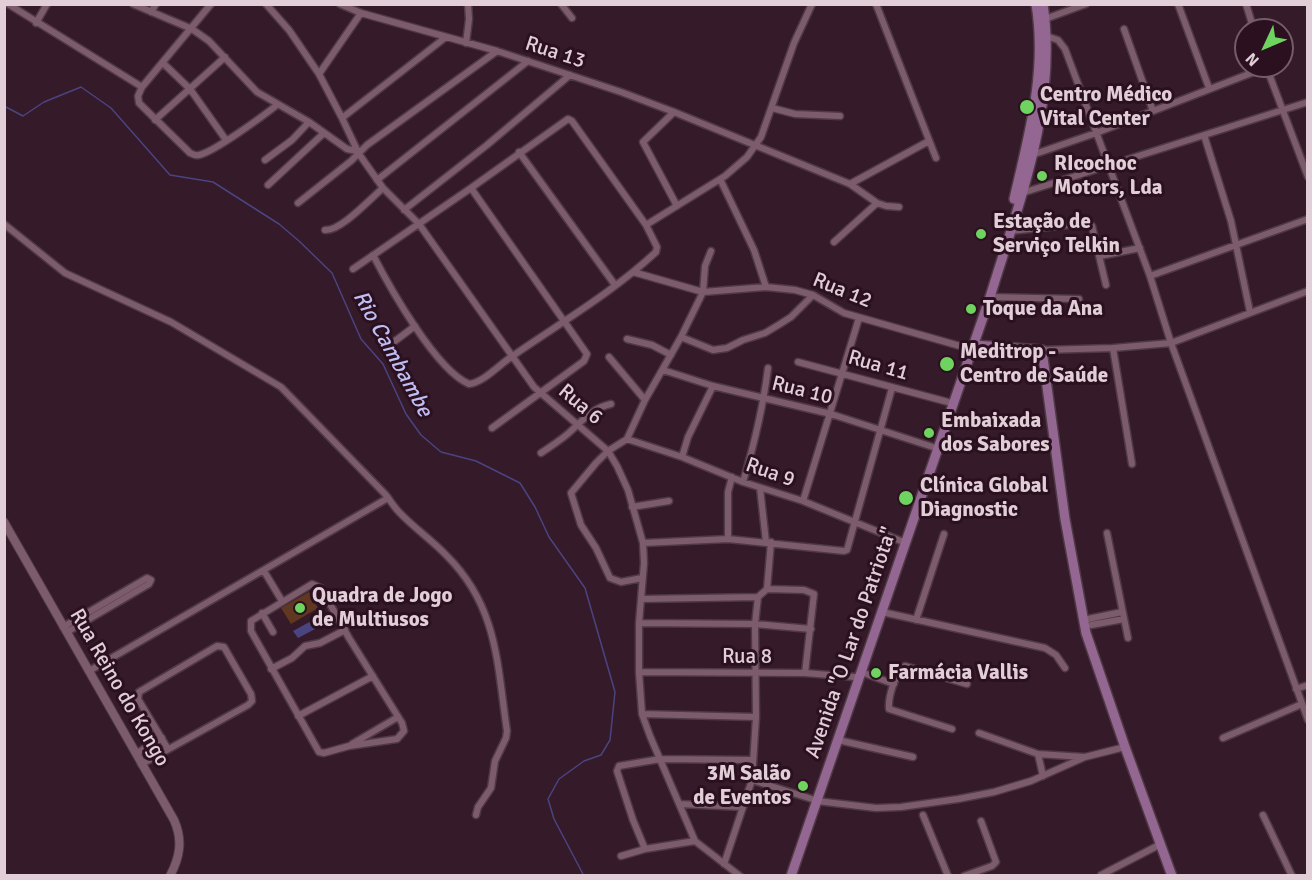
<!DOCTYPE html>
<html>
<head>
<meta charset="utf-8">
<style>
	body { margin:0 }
	#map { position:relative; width:1312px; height:880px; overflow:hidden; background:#351a29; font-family:Signika,sans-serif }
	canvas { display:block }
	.frame { position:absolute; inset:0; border:6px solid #e1ced7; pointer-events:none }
	.north { position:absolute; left:1234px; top:18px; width:60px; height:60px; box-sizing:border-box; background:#2b111f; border:2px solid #745d69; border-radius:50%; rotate:226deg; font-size:16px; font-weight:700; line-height:24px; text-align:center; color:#e1ced7 }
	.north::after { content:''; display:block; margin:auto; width:21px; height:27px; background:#6fd360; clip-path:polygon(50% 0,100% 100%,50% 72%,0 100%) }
</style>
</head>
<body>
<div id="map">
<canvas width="1312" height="880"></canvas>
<div class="frame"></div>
<div class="north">N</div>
</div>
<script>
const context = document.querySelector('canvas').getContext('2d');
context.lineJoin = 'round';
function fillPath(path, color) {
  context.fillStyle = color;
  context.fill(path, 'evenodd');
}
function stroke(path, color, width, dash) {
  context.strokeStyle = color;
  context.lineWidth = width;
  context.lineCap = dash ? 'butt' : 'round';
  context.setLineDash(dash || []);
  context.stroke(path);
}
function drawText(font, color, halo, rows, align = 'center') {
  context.font = font + ' Signika,sans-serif';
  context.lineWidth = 6;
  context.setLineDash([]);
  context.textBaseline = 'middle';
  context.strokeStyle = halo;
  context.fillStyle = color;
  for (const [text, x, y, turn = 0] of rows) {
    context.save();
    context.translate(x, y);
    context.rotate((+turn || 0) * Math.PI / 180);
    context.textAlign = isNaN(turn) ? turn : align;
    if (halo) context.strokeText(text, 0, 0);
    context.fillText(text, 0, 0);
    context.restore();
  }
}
const green = new Path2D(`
	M309 592 318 608 291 624 281 608Z`);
const water = new Path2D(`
	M313 620 317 628 298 638 293 631Z`);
const stream = new Path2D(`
	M4 106 23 116 44 102 81 87 111 108 170 175 213 182 279 224 299 241 332 273 361 339 383 364 406 414 421 435 441 452 476 461 520 483 535 507 549 537 585 588 615 692 610 740 601 755 584 761 559 779 548 799 554 819 584 876`);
const minor = new Path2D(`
	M8 4 142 87
	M133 4 192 29 209 41 257 92 309 122 347 149 357 151
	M211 4 142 87 138 96 139 103 190 153C193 154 195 156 199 155 214 152 263 116 277 105
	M266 4 289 30 319 74 342 118 359 154 383 188 419 224 534 387 608 451 617 466 628 490 643 543 644 563 639 623V672L642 714 650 736 695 841 740 876
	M340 4 361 13 497 51 621 92 674 112 850 184 877 203 886 206 899 207
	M561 4 572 18
	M876 4 936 158
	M1178 4 1209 88
	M1246 4 1254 30
	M151 12 156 4
	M1045 19 1086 4
	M36 23 47 4
	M1124 29 1153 111
	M1046 36 1058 40 1065 49 1150 276 1171 343 1308 720
	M466 43 469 19 468 4
	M163 63 190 89 226 140
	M1266 66 1308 177
	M319 74 361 13
	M772 108 795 114 840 116
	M674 112 643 142 677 206
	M342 118 446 37
	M155 120 225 57
	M1204 135 1231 221 1250 312
	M519 152 615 285
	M1032 155 1096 133 1267 67
	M265 160 292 140 309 122
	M720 179 754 250 766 287
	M377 180 528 61
	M850 184 929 141
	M268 185 324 133
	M471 188 587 354 584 361 492 428
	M1022 193 1308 102
	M298 203 351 161 367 145 497 51
	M404 210 487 145 570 75
	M4 224 65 273 171 322 281 387 385 494C390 500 394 507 399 512 414 528 432 540 447 556 498 607 497 664 507 731L506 738 495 761 491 788 478 807 476 815
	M646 225 725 176 747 157 761 137 794 43 812 4
	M325 230C341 231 370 199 383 188
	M1010 231 1087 223 1092 226 1106 285
	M834 242 877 203
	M1100 256 1140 248
	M353 269 471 188 568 119 572 121 646 225 657 247 656 252C612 293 560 323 511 357 499 365 484 382 469 384 436 370 390 288 373 255
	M633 272 703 292 766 287 795 290 813 295 844 313 967 348
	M1150 276 1308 219
	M990 297 1079 299
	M681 337 713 350 727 348 743 340 765 333 780 324 791 317 813 295
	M627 339 652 345 671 355
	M391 344 415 326
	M1113 348 1132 464
	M1042 350 1113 348 1171 343 1308 291
	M609 357 645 400
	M798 362 948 402
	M663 370 713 386 831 414 933 447
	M627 439 682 457 743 482 803 501 901 541
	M541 453C551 446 563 439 572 430 585 418 593 408 611 404
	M682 457 688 437 713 386
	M743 482C754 445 763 408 768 368
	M760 488 766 542
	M803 501 859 318
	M632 507 669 501
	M1107 533 1128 638
	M728 539V492L732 477
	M643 543 728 539 844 551 847 550 892 388
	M264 571 282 601
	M642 578 621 582 610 578 596 548 581 525 571 493 596 463 608 451 627 439 645 400 681 337 703 292 705 266 711 251
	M312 584 321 588 349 638 402 723 404 731 397 739 349 746 324 753 319 752 251 631V621Z
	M767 589 804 590 814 594 805 673
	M641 599 758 597 767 589 771 542
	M882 612 1045 648 1056 655 1065 668
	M262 613 273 632
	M1088 619 1122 612
	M916 620 944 534
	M639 623 755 624 811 629
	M1091 625 1124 619
	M63 627 147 578 151 580 149 584 67 632
	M271 669 292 658 305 646 320 643 345 630
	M89 671 388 498
	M639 672 805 673 855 677
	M861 672 894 684
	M1296 689 1308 685
	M642 714 756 717
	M298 716 373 676
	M952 729 889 709C888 697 895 673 905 666L967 684
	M979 733 1038 754 1084 757
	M1223 738 1302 704
	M838 740 913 757
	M153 744 162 738
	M352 744 398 717
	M136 754 145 748
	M1038 754 1043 776
	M158 755 248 705 252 701 251 694 224 647 217 646 139 692 138 699 168 749
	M141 764 151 759
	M752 780 812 799
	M817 801 876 808 901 807 958 799 994 792 1031 781 1085 757 1125 747
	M679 804 743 807
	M923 815 948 876
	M1263 815 1292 876
	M645 849 633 820 617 771 619 766 660 759 753 760
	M621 856 645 849 695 841
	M724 864 752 780 756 717 755 624 758 597
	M1101 875 1161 844
	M964 876 992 866 996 862 981 821`);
const tertiary = new Path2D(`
	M4 522 174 820C183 840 180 857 170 876`);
const secondary = new Path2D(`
	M1014 199C1029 134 1047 72 1036 4
	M974 345 1042 350 1065 519 1086 633 1125 747 1172 876
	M791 876 990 297C1019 202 1058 105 1043 4`);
const markers = [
	[1027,107,8,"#6fd360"],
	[1042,176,6,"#6fd360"],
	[981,234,6,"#6fd360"],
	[971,309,6,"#6fd360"],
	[947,364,8,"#6fd360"],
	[929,433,6,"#6fd360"],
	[906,498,8,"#6fd360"],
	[300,608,6,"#6fd360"],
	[876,673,6,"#6fd360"],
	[803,786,6,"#6fd360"]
];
const streetNames = [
	["Rua 13",555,53,18],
	["Rua 12",842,291,22],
	["Rua 11",878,366,16],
	["Rua 10",802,391,14],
	["Rua 6",580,405,40],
	["Rua 9",770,473,19],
	["Avenida \"O Lar do Patriota\"",852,643,-71],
	["Rua 8",747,657],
	["Rua Reino do Kongo",119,688,60]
];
const poiNames = [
	["Centro Médico",1040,95],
	["Vital Center",1040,119],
	["RIcochoc",1054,164],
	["Motors, Lda",1054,188],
	["Estação de",993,222],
	["Serviço Telkin",993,246],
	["Toque da Ana",983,309],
	["Meditrop -",960,352],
	["Centro de Saúde",960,376],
	["Embaixada",941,421],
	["dos Sabores",941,445],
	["Clínica Global",920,486],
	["Diagnostic",920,510],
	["Quadra de Jogo",312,596],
	["de Multiusos",312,620],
	["Farmácia Vallis",888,673],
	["3M Salão",791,774,"right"],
	["de Eventos",791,798,"right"]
];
const waterNames = [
	["Rio Cambambe",392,354,61]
];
fillPath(green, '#603821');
fillPath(water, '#4a4481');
stroke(stream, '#4a4481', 1.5);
stroke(minor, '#4f3945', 9);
stroke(tertiary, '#4f3945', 10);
stroke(secondary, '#4f3945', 12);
stroke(minor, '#7c5c6c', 6);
stroke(tertiary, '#7c5c6c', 8);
stroke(secondary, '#946692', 9);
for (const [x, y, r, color] of markers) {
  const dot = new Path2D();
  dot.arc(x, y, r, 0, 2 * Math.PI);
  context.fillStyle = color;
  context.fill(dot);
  stroke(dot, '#2b111f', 2);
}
drawText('21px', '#e1ced7', '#2b111f', streetNames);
drawText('bold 21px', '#e1ced7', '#2b111f', poiNames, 'left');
drawText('italic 22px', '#bebdf4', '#2b111f', waterNames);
</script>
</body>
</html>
